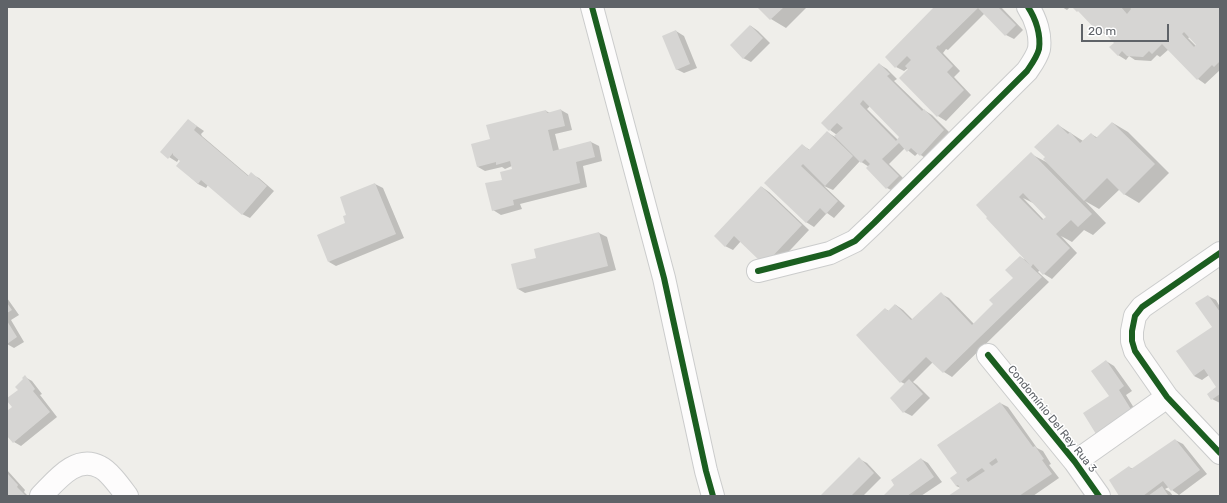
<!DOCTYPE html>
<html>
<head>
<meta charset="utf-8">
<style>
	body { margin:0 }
	#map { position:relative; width:1227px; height:503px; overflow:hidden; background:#efeeea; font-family:Rubik,sans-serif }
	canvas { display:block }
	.frame { position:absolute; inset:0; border:8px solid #5f6368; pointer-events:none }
	.scale { position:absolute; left:1081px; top:24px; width:88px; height:18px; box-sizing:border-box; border:2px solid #5f6368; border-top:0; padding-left:5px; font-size:12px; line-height:14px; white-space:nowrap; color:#5f6368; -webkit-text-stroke:3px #fff; paint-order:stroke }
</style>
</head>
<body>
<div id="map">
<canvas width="1227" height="503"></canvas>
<div class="frame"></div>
<div class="scale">20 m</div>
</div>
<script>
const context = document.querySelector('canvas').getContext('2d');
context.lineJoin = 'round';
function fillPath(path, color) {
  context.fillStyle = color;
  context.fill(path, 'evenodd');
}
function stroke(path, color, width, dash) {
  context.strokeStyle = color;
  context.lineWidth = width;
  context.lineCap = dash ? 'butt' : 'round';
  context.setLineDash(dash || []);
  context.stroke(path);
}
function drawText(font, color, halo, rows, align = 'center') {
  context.font = font + ' Rubik,sans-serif';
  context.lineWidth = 3;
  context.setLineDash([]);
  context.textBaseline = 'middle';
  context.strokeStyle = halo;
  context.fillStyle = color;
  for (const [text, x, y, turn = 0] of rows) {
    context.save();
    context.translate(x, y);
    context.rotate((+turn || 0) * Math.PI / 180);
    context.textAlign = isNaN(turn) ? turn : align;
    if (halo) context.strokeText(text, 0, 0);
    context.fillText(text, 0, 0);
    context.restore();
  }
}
const shadow = new Path2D(`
	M760 7H807L786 28 771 19Z
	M935 7H1001L1023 30 1014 39 1006 35 985 13 948 50 946 49 943 53 960 71 954 77 971 95 946 121 938 116 900 78 909 69 908 68 904 71 896 67Z
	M1062 7H1070L1067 10Z
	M1073 7H1220V70L1205 84 1198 79 1169 49 1160 57 1157 55 1151 61 1135 60 1129 56 1126 60 1118 55 1115 43 1110 37 1098 30 1084 15ZM1190 37 1198 45 1196 46 1188 38Z
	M751 26 758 31 770 43 751 62 743 58Z
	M676 31 684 36 697 68 684 73 676 69Z
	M879 64 887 69 897 79 894 81 924 110 932 115 951 134 928 160 918 153 915 156 905 148 889 164 906 181 895 192 887 188 869 167 860 161 833 190 824 186 845 206 834 218 827 213 814 227 806 222 766 183 802 145 810 150 827 132 835 137 837 135 830 130ZM870 106 901 137 898 140 867 109Z
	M561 110 568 114 572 130 555 134 559 150 591 142 599 146 602 161 583 166 587 187 520 204 522 209 501 215 493 210 503 180 513 169 512 166 505 169 502 167 485 171 478 167 491 140 546 111 550 113Z
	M188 120 204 131 201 134 202 136 249 176 251 174 259 178 274 191 250 218 242 214 208 185 206 188 198 184 178 166 182 161 179 159 177 162 161 152Z
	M1113 123 1128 132 1169 173 1139 203 1124 194 1120 189 1099 209 1085 201 1106 223 1093 235 1084 230 1072 242 1061 236 1077 253 1052 279 1044 274 1040 270 1038 272 1049 282 952 377 944 372 933 362 913 382 917 385 930 398 912 416 904 412 905 384 901 382 885 309 889 311 896 305 903 310 913 320 941 294 949 298 974 324 995 304 1014 278 1020 257 1026 260 987 218 1031 154 1048 163 1058 125 1083 141 1091 134 1098 138ZM1023 198 1035 204 1048 217 1044 220Z
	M375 184 383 188 404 238 336 266 329 262 347 224Z
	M762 187 769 192 809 230 778 263 741 241 733 250 725 246Z
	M599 233 607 237 616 270 525 293 518 289 537 259Z
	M1208 296 1216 300 1220 307V403L1212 399 1218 388 1209 375 1202 380 1194 376 1213 327Z
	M7 298 19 315 11 320 24 342 14 348 7 344Z
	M1106 361 1114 366 1132 391 1126 395 1139 416 1110 397Z
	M25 377 32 381 42 394 40 395 57 417 21 446 14 442 7 434V412L13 407Z
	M1000 403 1008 407 1037 448 1043 451 1051 464 1049 465 1059 478 1033 496H950L961 488 956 486 959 474Z
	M1175 440 1183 444 1207 474 1179 495 1172 490 1169 487 1165 489 1170 492 1173 496H1120L1129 467 1133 469Z
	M859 459 867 463 881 478 863 496H821Z
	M921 459 928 463 942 482 921 496H884Z
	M7 470 25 490 24 492 28 496H7Z`);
const building = new Path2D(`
	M757 7H784L770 20Z
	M934 7H998L1016 25 1005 36 978 8 939 46 938 45 936 48 953 66 947 72 964 90 937 117 899 78 908 69 905 66 911 60 907 56 895 68 885 57Z
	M1072 7H1121L1127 14 1131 9 1130 7H1220V61L1214 67 1212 65 1197 80 1162 44 1152 54 1149 51 1143 57 1127 56 1122 51 1118 56 1109 47 1114 43 1100 28 1097 31 1078 11 1077 12ZM1184 32 1196 45 1194 47 1182 34Z
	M750 25 763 38 743 59 730 45Z
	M676 30 690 64 676 70 662 36Z
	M879 63 890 74 887 76 922 111 924 109 944 130 920 156 911 148 907 152 899 143 882 159 899 176 886 189 866 168 870 164 865 159 861 163 834 136 843 128 837 123 829 131 821 123ZM863 100 899 137 896 141 860 104Z
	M561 109 565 126 548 130 553 151 591 141 595 157 576 162 580 183 513 200 514 205 492 211 485 183 502 180 500 172 512 169 510 161 496 165V162L477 167 471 144 490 139 486 125 546 110 547 113Z
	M188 119 197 126 194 130 195 131 248 176 251 172 267 186 242 215 201 180 198 184 176 166 180 161 173 155V153L168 159 160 152Z
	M1112 122 1155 164 1124 195 1107 178 1084 201 1043 159 1045 157 1034 147 1058 124 1068 134 1070 132 1080 143 1091 133 1096 138Z
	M827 131 853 156 825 186 803 164 801 166 838 201 826 214 820 208 806 223 764 183 802 144 809 150Z
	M1031 152 1092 214 1078 227 1071 220 1056 234 1070 248 1043 275 1033 264 1031 267 1042 277 943 373 926 357 900 383 856 335 885 308 888 311 895 304 911 320 941 292 972 325 993 304 989 300 1013 278 1005 270 1020 256 1030 265 986 218 987 217 976 205ZM1023 193 1046 217 1042 220 1019 197Z
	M375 183 396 234 328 262 317 235 345 223 343 216 346 215 340 197Z
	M761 186 802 225 770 259 760 261 734 236 725 247 714 236Z
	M599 232 608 266 517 289 511 264 536 258 534 249Z
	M1208 295 1220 312V394L1211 400 1207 394 1216 387 1204 369 1194 376 1176 351 1212 327 1195 303Z
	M7 303 12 310 7 313Z
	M7 321 17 337 7 344Z
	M1106 360 1124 386 1119 390 1132 411 1096 434 1083 413 1109 396 1091 371Z
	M25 375 35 389 33 391 50 412 13 443 7 436V411L12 407 7 401V398L18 390 15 387 23 379 22 378Z
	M909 379 923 394 903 413 890 398Z
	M1000 402 1033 447 1035 446 1044 459 1042 460 1052 474 1019 496H948L960 488 958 485 956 486 950 478 957 473 937 445ZM996 458 998 462 992 466 989 463ZM982 468 985 471 968 482 966 479Z
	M1175 439 1200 470 1171 491 1163 481 1143 496H1119L1109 480 1129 466 1131 469Z
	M859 457 874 473 851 496H820Z
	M921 458 934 477 907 496H883L894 485 891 480Z
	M7 473 18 485 17 487 26 496H7Z
	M1162 486 1168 495 1166 496H1148Z`);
const minor = new Path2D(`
	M1220 253 1142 307 1135 316 1132 331V341L1135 351 1167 397 1220 453
	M758 271 830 253 855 241 874 223 1027 71C1031 65 1037 57 1039 49 1041 35 1036 19 1028 7
	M988 355 1075 462 1099 496
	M1075 462 1167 397
	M41 496C56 481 76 454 100 467 109 471 121 488 127 496`);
const tertiary = new Path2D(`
	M592 7 664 278 706 471 713 496`);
const cycleway = new Path2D(`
	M592 7 664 278 706 471 713 496
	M1220 253 1142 307 1135 316 1132 331V341L1135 351 1167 397 1220 453
	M758 271 830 253 855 241 874 223 1027 71C1031 65 1037 57 1039 49 1041 35 1036 19 1028 7
	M988 355 1075 462 1099 496`);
const streetNames = [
	["Condomínio Del Rey Rua 3",1052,419,51]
];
fillPath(shadow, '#0003');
fillPath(building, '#d6d5d3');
stroke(minor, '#cbcccc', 24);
stroke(tertiary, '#cbcccc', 24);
stroke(minor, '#fdfcfc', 22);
stroke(tertiary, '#fdfcfc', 22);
stroke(cycleway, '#1b5e20', 6);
drawText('11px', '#5f6368', '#fff', streetNames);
</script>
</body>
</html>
